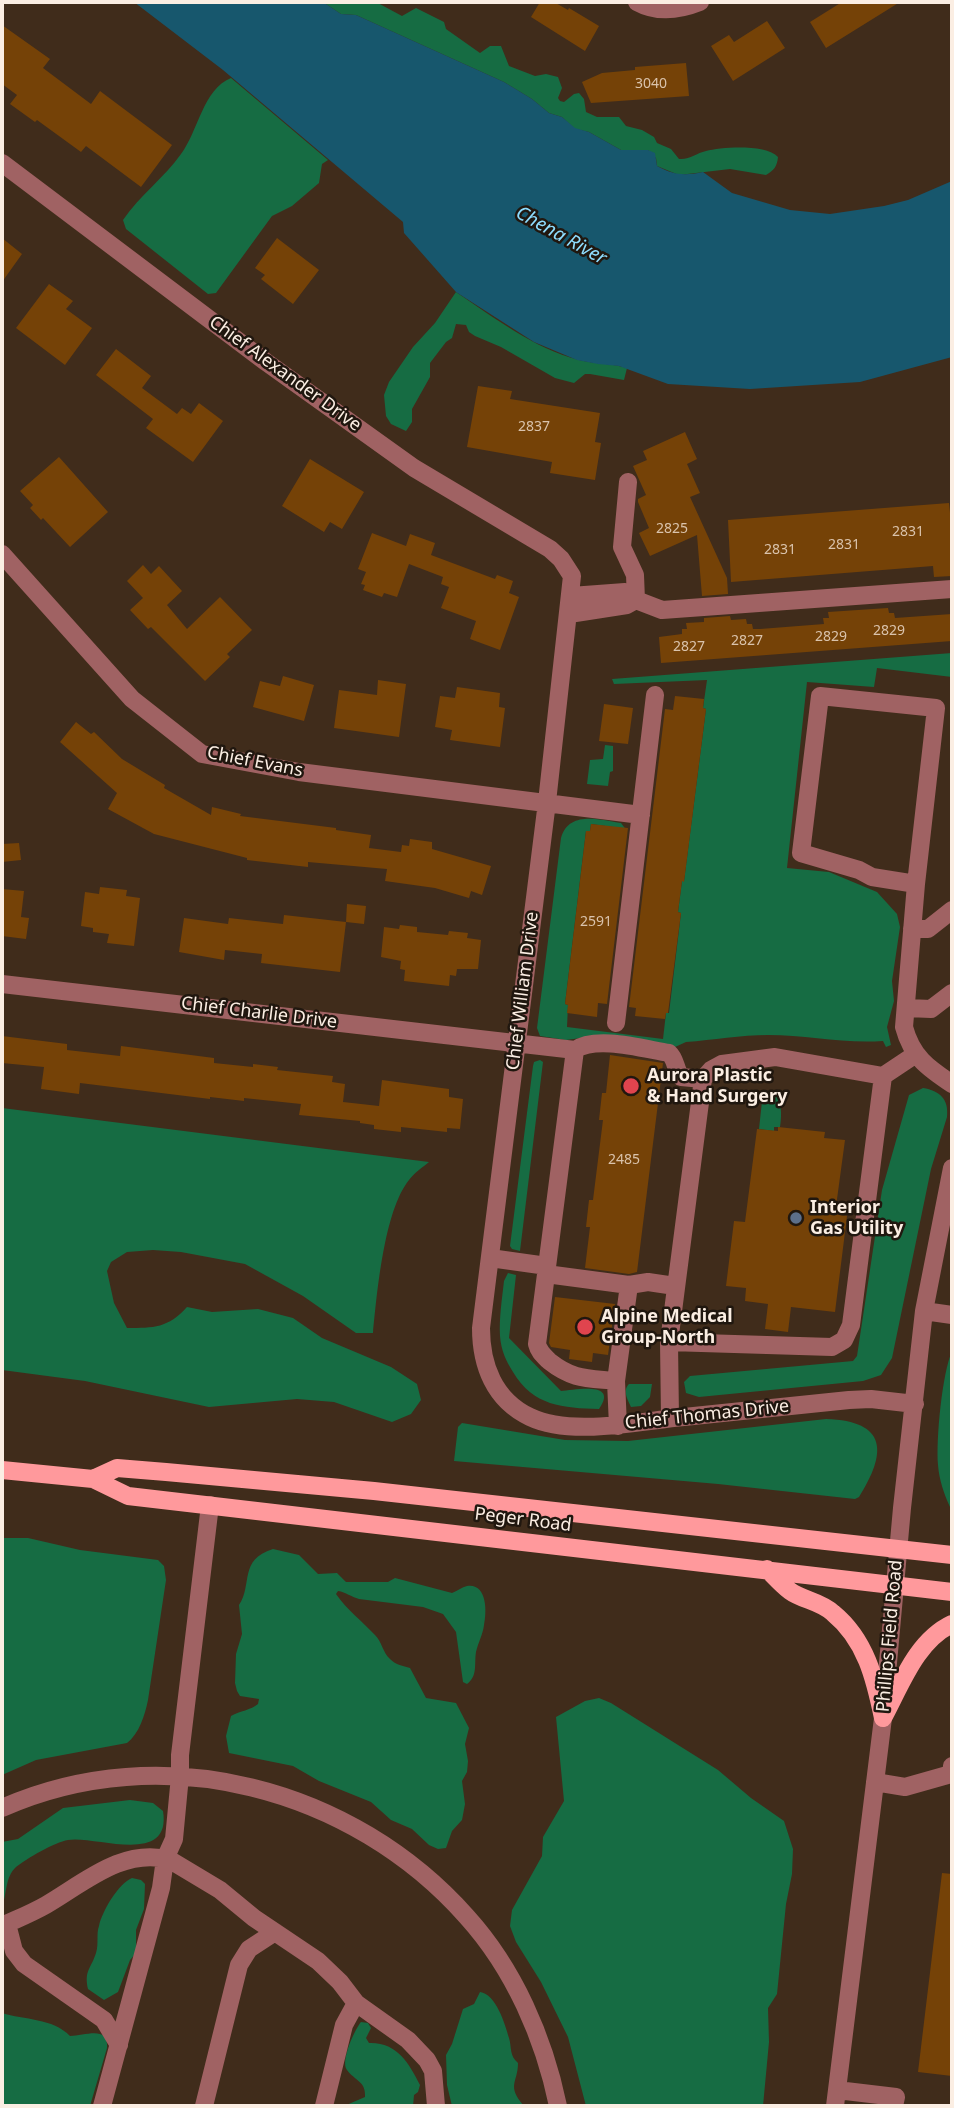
<!DOCTYPE html>
<html>
<head>
<meta charset="utf-8">
<style>
	body { margin:0 }
	#map { position:relative; width:954px; height:2108px; overflow:hidden; background:#402c1b; font-family:"Noto Sans",sans-serif }
	canvas { display:block }
	.frame { position:absolute; inset:0; border:4px solid #fbeee3; pointer-events:none }
</style>
</head>
<body>
<div id="map">
<canvas width="954" height="2108"></canvas>
<div class="frame"></div>
</div>
<script>
const context = document.querySelector('canvas').getContext('2d');
context.lineJoin = 'round';
function fillPath(path, color) {
  context.fillStyle = color;
  context.fill(path, 'evenodd');
}
function stroke(path, color, width, dash) {
  context.strokeStyle = color;
  context.lineWidth = width;
  context.lineCap = dash ? 'butt' : 'round';
  context.setLineDash(dash || []);
  context.stroke(path);
}
function drawText(font, color, halo, rows, align = 'center') {
  context.font = font + ' "Noto Sans",sans-serif';
  context.lineWidth = 5;
  context.setLineDash([]);
  context.textBaseline = 'middle';
  context.strokeStyle = halo;
  context.fillStyle = color;
  for (const [text, x, y, turn = 0] of rows) {
    context.save();
    context.translate(x, y);
    context.rotate((+turn || 0) * Math.PI / 180);
    context.textAlign = isNaN(turn) ? turn : align;
    if (halo) context.strokeText(text, 0, 0);
    context.fillText(text, 0, 0);
    context.restore();
  }
}
const green = new Path2D(`
	M323 2H376L402 16 416 8 444 22 446 29 480 53 490 46H501L509 66 535 76 546 74 558 77 562 88 558 98 560 101 564 102 574 94 579 93 584 99 586 112 597 117H619L626 126 642 130 654 137 657 143 671 149 679 159C690 160 696 153 706 151 722 147 766 144 778 157 777 167 774 170 766 175L730 169 679 175 657 166 656 158 648 150H621L589 132 575 129 562 117 549 113 532 99 504 82 356 15 341 14Z
	M231 78 328 160 322 164 319 183 292 206 272 216 216 293 208 294 126 229 123 220C140 195 164 178 181 154 198 132 203 89 231 78Z
	M456 292C495 318 533 348 579 360 594 364 611 363 627 368L624 380 590 374H585L574 383 555 378 501 347 475 336 469 332 466 325 456 324 452 338 446 342 430 363V377L412 409V422L406 431 391 424 386 416 384 395 389 382 413 347 435 323Z
	M952 653V677L877 668 874 687 807 682 787 868 829 872 877 892 897 914 900 927 892 981 894 1001 887 1027 891 1045 886 1047 883 1041C844 1044 807 1035 768 1035 741 1035 713 1040 686 1042L675 1047 588 1037 566 1040 540 1036 537 1028 561 838C569 810 600 820 621 823L627 831 620 828 591 824 590 831H586L565 1004 568 1005 567 1027 663 1039 666 1013H669L681 913 678 912 682 881H684L706 709 703 708 707 680 614 684 612 679Z
	M605 745 613 746V771L610 772 608 786 587 784 590 760 603 759Z
	M540 1060 543 1062 520 1251 512 1249 510 1246 533 1066 534 1062Z
	M923 1088C940 1091 949 1099 947 1117L931 1169 892 1358 881 1375 863 1381 699 1397 686 1393 684 1382 690 1376 853 1361 857 1356 882 1190 909 1095Z
	M774 1091C782 1101 782 1114 780 1127H774V1131L759 1129 763 1092Z
	M2 1108 429 1162C423 1167 414 1173 409 1180 384 1211 377 1293 373 1333H356L303 1296 245 1264 181 1252 153 1250 127 1252 111 1262 107 1271 114 1303 127 1328C154 1328 168 1328 187 1307L212 1312 258 1309 293 1318 322 1338 391 1367 417 1384 421 1400 411 1414 392 1422 334 1402 297 1399 209 1407 85 1381 2 1370Z
	M508 1273 516 1275 509 1338 561 1391C575 1390 619 1381 599 1409 563 1408 533 1406 513 1372 506 1361 501 1350 500 1336 499 1318 502 1299 504 1281Z
	M952 1351V1507H950C944 1494 939 1479 938 1465 936 1439 942 1374 952 1351Z
	M629 1384H652L650 1397 641 1406 631 1407C628 1400 622 1391 629 1384Z
	M826 1419C888 1421 887 1453 859 1497L855 1499 718 1484 454 1461 458 1427 462 1423 565 1440 628 1441Z
	M2 1538H28L80 1550 158 1560 164 1566 166 1580 148 1700C145 1715 139 1734 127 1743L36 1760 2 1775Z
	M273 1549 299 1555 318 1574 337 1573 346 1582H388L395 1578 452 1593C457 1591 462 1587 467 1586 487 1583 487 1611 484 1625 483 1634 478 1643 476 1652 474 1664 478 1676 467 1684L463 1682 456 1632 443 1614 423 1607 359 1599C351 1597 346 1592 338 1591L336 1594C347 1610 362 1621 375 1635 382 1642 383 1653 390 1659 396 1665 403 1666 410 1668L426 1698 456 1703 469 1728 465 1744 468 1761 467 1772 462 1781 465 1804 462 1820 452 1831 446 1848 438 1849 429 1845 412 1829 391 1820 371 1802 319 1781 293 1766 229 1753 226 1736 231 1716C240 1711 251 1710 258 1704L259 1699 240 1696 237 1691 235 1683 236 1654 242 1634 239 1605C253 1585 238 1560 273 1549Z
	M599 1698 611 1703 718 1770 751 1798 784 1821 793 1849 792 1874 786 1904 777 1994 768 2008 769 2042 763 2106H586L568 2037 541 1982 516 1942 510 1926 512 1910 542 1856 543 1837 564 1801 556 1717 585 1701Z
	M130 1800 153 1803 163 1811C172 1867 94 1835 68 1840 55 1842 26 1859 16 1867 5 1877 7 1894 2 1907V1842L18 1839 63 1808Z
	M132 1878 141 1880 145 1884 144 1909 136 1930V1953L130 1960 118 1992 104 2000 88 1989C84 1970 91 1969 96 1953 99 1944 96 1934 99 1926 102 1911 119 1883 132 1878Z
	M480 1992C496 1994 505 2024 509 2038 512 2048 509 2055 518 2063 518 2083 506 2085 524 2106H452L447 2085 446 2055 452 2044 463 2009 474 2004Z
	M2 2013C24 2020 53 2018 70 2036 85 2036 109 2025 107 2048L90 2106H2Z
	M361 2022 368 2023 371 2028 366 2038 369 2043C397 2042 409 2063 420 2085L418 2092 414 2095 413 2106H344L365 2097C366 2081 355 2081 347 2070 340 2061 355 2029 361 2022Z`);
const water = new Path2D(`
	M134 2H323L341 14 356 15 504 82 532 99 549 113 562 117 575 128 589 132 621 150H648L655 153 657 166C674 175 684 176 703 172L732 193 790 210 830 214 884 206 908 200 952 181V357L860 382 750 389 668 384 619 366 598 364 577 360 534 342 456 292 404 233 403 222 223 70Z`);
const building = new Path2D(`
	M540 2H554L568 10 569 8 599 26 585 51 531 17Z
	M842 2H900L826 48 810 22Z
	M767 21 785 48 733 81 711 46 729 35 734 42Z
	M2 25 50 59 43 68 91 104 100 91 172 145 141 187 86 146 81 152 37 120 35 122 10 104 17 95 2 84Z
	M686 63 689 96 591 103 582 82 602 73 635 70V67Z
	M2 238 22 254 2 282Z
	M277 238 319 270 293 304 261 279 265 275 255 268Z
	M49 284 73 301 66 309 92 328 65 365 16 328Z
	M116 349 151 376 142 388 177 414 182 408 191 414 199 403 223 421 193 462 146 428 153 419 96 375Z
	M478 386 512 391 510 399 600 413 595 442 601 443 595 480 550 473 552 462 467 447Z
	M685 432 697 459 687 464 700 493 690 497 727 578 728 594 702 596 697 535 650 556 639 533 649 528 638 502V499L646 495 633 466 647 460 643 451Z
	M59 457 108 512 70 547 43 518 41 520 30 508 33 505 20 491Z
	M310 459 364 492 342 529 330 522 324 532 282 506Z
	M949 503 952 532V576L934 577 933 566 731 582 728 520Z
	M372 533 406 546 410 534 435 543 431 555 495 579 497 575 513 581 509 593 519 597 500 650 470 639 476 621 441 608 449 587 441 584 443 577 409 564 397 597 384 593 382 597 363 590 365 585 361 584 366 572 358 569Z
	M143 565 151 574 159 566 182 591 167 605 187 629 220 597 252 630 227 654 230 657 205 681 151 627 148 629 130 610 143 598 127 581Z
	M888 608 889 613H894L895 618 952 614V641L661 663 659 637 682 634V629H687L686 623 704 622V618L730 616 731 620 746 619 747 624H752L753 629H760L824 624 823 618H829L828 612Z
	M283 676 314 685 304 721 253 707 260 681 280 686Z
	M378 680 406 684 399 737 334 728 339 690 377 695Z
	M457 687 500 693 499 707 505 708 500 747 450 740 452 730 435 727 440 696 455 698Z
	M675 696 704 699 703 708 706 709 684 882 682 881 678 912 681 913 668 1013H666L665 1019 635 1016 636 1008 629 1007 665 709 673 710Z
	M604 704 633 708 628 744 599 741Z
	M76 722 91 734 94 732 122 759 165 785 164 788 211 815 212 807 241 814 240 816 336 828V830L371 835 369 848 401 852 402 845 409 846 410 839 432 842V849L491 866 482 895 471 891 469 898 435 888 385 881 387 869 308 862V867L247 860V858L154 834 108 809 117 793 60 742Z
	M591 824 628 828 607 1004 598 1003 597 1017 567 1013 568 1005 565 1004 586 831H590Z
	M19 843 21 860 2 862V844Z
	M100 887 127 890 126 896 140 898 134 946 107 943 109 934 93 932V928L81 926 85 892 99 894Z
	M2 889 24 891 21 917 29 918 26 939 2 936Z
	M347 904 366 906 364 924 346 922Z
	M284 915 346 922 340 972 261 963 262 954 225 950 224 960 179 952 184 918 228 924 229 918 283 924Z
	M400 925 417 927V932L448 935 449 931 468 933 467 938 481 940 478 969H457L456 976 450 975 449 986 404 981 405 970 400 969 401 961 381 957 384 927 399 929Z
	M2 1036 67 1044V1050L120 1056 121 1046 214 1058V1063L253 1067V1064L278 1067 277 1070 333 1076 332 1082 345 1084 343 1102 379 1106 382 1080 449 1089V1097L463 1099 460 1129 447 1128V1132L401 1127V1132L374 1129V1125L360 1123V1121L299 1115 301 1104 244 1098V1101L210 1097V1099L80 1083 79 1094 41 1089 44 1067 2 1063Z
	M610 1055 663 1063 637 1272 629 1274 585 1268 590 1227H586L589 1200H593L603 1120H599L602 1093H606Z
	M778 1127 825 1132 824 1138 845 1140 835 1214 847 1216 835 1312 791 1307 788 1332 765 1329 768 1304 745 1301 746 1288 726 1286 734 1221 745 1222 757 1129 778 1131Z
	M555 1297 615 1304 608 1355 593 1353 592 1362 569 1359 570 1350 551 1347 549 1343Z
	M942 1873 952 1874V2076L918 2072Z`);
const minor = new Path2D(`
	M637 2C657 13 680 10 700 2
	M2 163 266 362 414 468 550 549 561 559 572 576 547 802 481 1328C481 1365 494 1400 530 1417 572 1437 639 1421 684 1417 739 1411 794 1406 849 1400L871 1399 915 1404
	M628 482 622 547 635 575 636 600
	M2 554 132 699 202 754 299 772 641 815
	M571 596 625 592 636 600 662 610 952 589
	M569 614 627 605 636 600
	M916 884 872 877 859 870 801 853 820 696 936 708 916 884 904 1027C912 1057 928 1068 952 1084
	M912 929H928L952 910
	M2 984 575 1050 537 1344C539 1352 543 1355 549 1361 573 1380 587 1378 616 1381L618 1426
	M907 1008 931 1009 952 993
	M616 1023 655 695
	M575 1050C596 1035 644 1049 669 1053 676 1059 675 1069 681 1077L703 1079
	M490 1258 547 1266
	M546 1274 629 1285 648 1282 675 1286
	M924 1311 952 1315
	M669 1342 703 1079 711 1070 722 1064 775 1057 883 1076
	M616 1381 629 1285
	M670 1418 669 1342 832 1347 844 1340 851 1325 883 1076 916 1054
	M875 1782 905 1787 951 1774 952 1766
	M2 1808C162 1737 353 1788 467 1917 514 1969 544 2038 558 2106
	M7 1924 14 1951 24 1964 104 2020 119 2045
	M2 1926C17 1919 32 1913 46 1905 84 1883 123 1847 170 1860L220 1890 254 1918 318 1961 340 1982 356 2003 408 2040 427 2060 433 2071 436 2106
	M837 2090 896 2097 894 2106
	M102 2106 161 1888 165 1859 174 1839 180 1776V1755L210 1505
	M204 2106 239 1965 249 1949 275 1932
	M324 2106 344 2025 356 2003
	M835 2106 883 1718 902 1508 924 1311 952 1168`);
const major = new Path2D(`
	M2 1470 93 1479 128 1496 952 1592
	M93 1479 117 1468 166 1472 374 1491 952 1555
	M767 1569C774 1576 782 1585 790 1591 802 1600 820 1601 833 1613 866 1640 875 1679 883 1718
	M883 1718C901 1685 916 1641 952 1624`);
const markers = [
	[631,1086,9,"#e0444e"],
	[796,1218,7,"#5c6f8a"],
	[585,1327,9,"#e0444e"]
];
const numberNames = [
	["3040",651,84],
	["2837",534,427],
	["2825",672,529],
	["2831",908,532],
	["2831",844,545],
	["2831",780,550],
	["2829",889,631],
	["2829",831,637],
	["2827",747,641],
	["2827",689,647],
	["2591",596,922],
	["2485",624,1160]
];
const streetNames = [
	["Chief Alexander Drive",285,374,36],
	["Chief Evans",255,762,11],
	["Chief William Drive",523,991,-83],
	["Chief Charlie Drive",259,1013,7],
	["Chief Thomas Drive",707,1415,-6],
	["Peger Road",523,1520,7],
	["Phillips Field Road",890,1636,-85]
];
const poiNames = [
	["Aurora Plastic",647,1076],
	["& Hand Surgery",647,1097],
	["Interior",810,1208],
	["Gas Utility",810,1229],
	["Alpine Medical",601,1317],
	["Group-North",601,1338]
];
const waterNames = [
	["Chena River",561,236,29]
];
fillPath(green, '#166c43');
fillPath(water, '#17576d');
fillPath(building, '#754207');
stroke(minor, '#a06263', 18);
stroke(major, '#ff999c', 18);
for (const [x, y, r, color] of markers) {
  const dot = new Path2D();
  dot.arc(x, y, r, 0, 2 * Math.PI);
  context.fillStyle = color;
  context.fill(dot);
  stroke(dot, '#20170f', 2.5);
}
drawText('14px', '#dac3ac', null, numberNames);
drawText('18px', '#fbeee3', '#20170f', streetNames);
drawText('bold 18px', '#fbeee3', '#20170f', poiNames, 'left');
drawText('italic 19px', '#8eddfe', '#20170f', waterNames);
</script>
</body>
</html>
